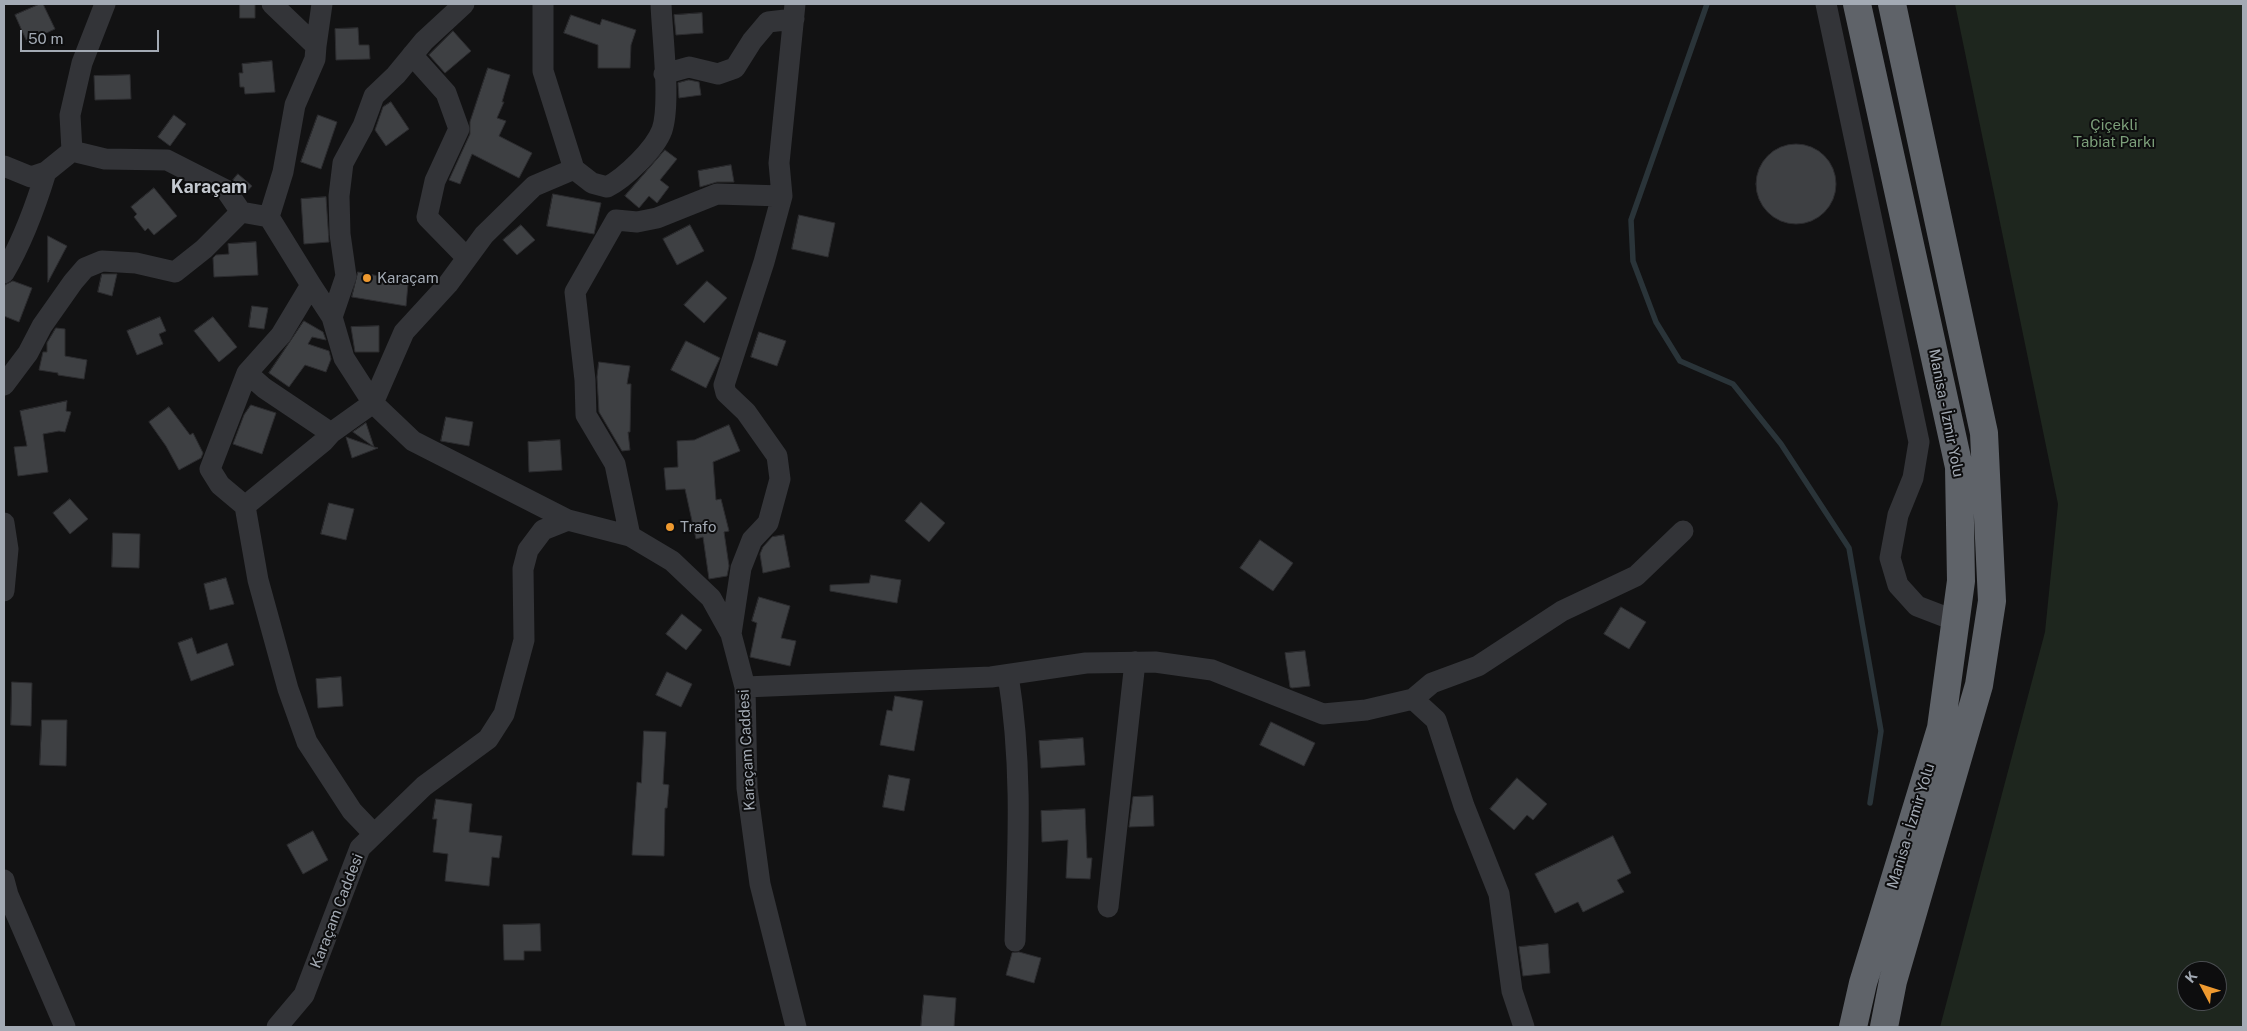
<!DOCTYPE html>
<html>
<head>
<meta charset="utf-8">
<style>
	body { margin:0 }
	#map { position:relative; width:2247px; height:1031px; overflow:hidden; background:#121213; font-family:"Public Sans",sans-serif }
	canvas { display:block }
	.frame { position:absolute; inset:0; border:5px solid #a3aab4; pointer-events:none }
	.north { position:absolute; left:2177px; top:961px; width:50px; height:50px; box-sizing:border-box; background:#0d0d0e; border:1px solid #494c50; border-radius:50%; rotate:310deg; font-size:14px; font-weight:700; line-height:20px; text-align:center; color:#a3aab4 }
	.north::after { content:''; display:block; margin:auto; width:18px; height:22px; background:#ee992f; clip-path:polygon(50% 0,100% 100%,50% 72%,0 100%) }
	.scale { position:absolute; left:20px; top:30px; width:139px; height:22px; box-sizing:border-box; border:2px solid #a3aab4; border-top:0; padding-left:6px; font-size:15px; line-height:18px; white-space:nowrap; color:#a3aab4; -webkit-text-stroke:4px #0d0d0e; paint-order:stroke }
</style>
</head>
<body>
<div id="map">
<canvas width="2247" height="1031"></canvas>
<div class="frame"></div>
<div class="north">K</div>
<div class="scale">50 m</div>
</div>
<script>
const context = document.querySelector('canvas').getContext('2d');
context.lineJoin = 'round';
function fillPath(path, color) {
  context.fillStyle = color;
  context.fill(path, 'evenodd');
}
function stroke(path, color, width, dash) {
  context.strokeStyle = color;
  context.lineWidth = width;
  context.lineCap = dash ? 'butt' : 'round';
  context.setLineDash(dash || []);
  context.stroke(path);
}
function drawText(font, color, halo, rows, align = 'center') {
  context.font = font + ' "Public Sans",sans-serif';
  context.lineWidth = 4;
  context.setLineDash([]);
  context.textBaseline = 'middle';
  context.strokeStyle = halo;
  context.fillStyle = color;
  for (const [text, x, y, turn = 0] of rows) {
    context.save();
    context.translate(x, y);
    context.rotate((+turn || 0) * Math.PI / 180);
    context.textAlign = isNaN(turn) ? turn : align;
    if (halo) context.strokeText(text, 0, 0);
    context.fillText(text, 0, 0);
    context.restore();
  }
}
const green = new Path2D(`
	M1955 4H2243V1027H1940L2045 632 2058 504ZM2187 971H2217V1001H2187Z`);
const stream = new Path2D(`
	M1707 4 1631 220 1633 261 1656 322 1680 361 1733 384 1781 444 1849 548 1881 731 1870 803`);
const building = new Path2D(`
	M40 4H43L55 29 27 42 15 15Z
	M240 4H255V18H240Z
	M702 13 703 33 676 35 674 15Z
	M571 15 600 25 602 19 636 30 631 45 630 68H598V45L564 33Z
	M358 28 359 45H369L370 59 336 60 335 29Z
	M453 31 471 51 445 73 429 55Z
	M272 61 275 92 245 94 244 87H240L239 73H243L242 64Z
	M488 68 510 75 502 102H504L497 118 506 121 499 136 532 153 519 178 472 154 460 184 449 180 470 134V122Z
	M130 75 131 99 95 100 94 76Z
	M689 80 699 82 701 95 679 98 678 83Z
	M391 102 409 129 386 146 375 130 383 107Z
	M174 115 186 124 170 146 158 137Z
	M318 115 337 122 321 169 301 162Z
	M1756 184a40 40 0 1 1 80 0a40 40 0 1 1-80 0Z
	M665 150 677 159 660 180 669 187 657 203 649 196 639 208 625 196Z
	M731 165 734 182H717L700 187 698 171Z
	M238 174 252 186 244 195 233 180Z
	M154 188 177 216 154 235 148 228 145 231 134 217 137 214 131 207Z
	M553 194 601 203 594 234 547 226Z
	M326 197 329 242 304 244 301 199Z
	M799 215 835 223 828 257 792 249Z
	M521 225 535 240 517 255 503 240Z
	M690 225 704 251 677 265 663 239Z
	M48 236 67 246 48 282Z
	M256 242 258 275 214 277 213 258 216 255 229 254 228 244Z
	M358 272 384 277V282L408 284 406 306 352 297Z
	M102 274H117L112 296 98 292Z
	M13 281 32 288 19 322 4 316V289L5 285Z
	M707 281 727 298 704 323 684 305Z
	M252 306 268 308 264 329 249 327Z
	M160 317 166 331 159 334 163 344 137 355 127 331Z
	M213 317 237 347 219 362 194 331Z
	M304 321 323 332 326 340 312 337 308 344 329 351 331 359 326 372 305 365 289 387 269 373Z
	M379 326V352H355L351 327Z
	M56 328 65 329V356L87 360 84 379 58 375V373L39 370 43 352H47V343Z
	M759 332 786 341 777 366 751 357Z
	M686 341 720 358 706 388 671 370Z
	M599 362 630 366 627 384H631L630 432H628L630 450 622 451 599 412 597 377Z
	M67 401 66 411 71 412 65 432 59 431 43 434 48 472 18 476 14 447 27 446 20 411Z
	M251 405 276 413 262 454 233 444 244 415Z
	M169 407 190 435 193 433 203 453 201 458 179 470 166 446 149 422Z
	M446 417 473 422 469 446 441 441Z
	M366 423 374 447 378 448 352 458 346 437 374 447 353 432Z
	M729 425 740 451 713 462 716 500 721 499 729 531 724 532 729 566 727 576 709 579 703 537 696 539 685 489 666 490 664 468 678 467 677 441 694 440Z
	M560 440 562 470 529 472 528 442Z
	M70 499 88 519 70 534 53 513Z
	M921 502 945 523 929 542 905 521Z
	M329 503 354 509 346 540 321 534Z
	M113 533 140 534 139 568 112 567Z
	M784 535 790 567 763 573 760 554 763 547 772 537Z
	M1260 540 1293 563 1273 591 1240 568Z
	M871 575 901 580 897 603 830 591V585L869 583Z
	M226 578 234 604 210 610 204 584Z
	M759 597 790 606 781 638 796 641 790 666 750 657 757 623 752 621Z
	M1621 607 1646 622 1629 649 1604 634Z
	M682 614 702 630 686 650 666 634Z
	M192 638 197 654 227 643 234 665 191 681 178 643Z
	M1305 651 1310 686 1292 688 1290 687 1285 653Z
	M667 672 692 684 681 707 656 695Z
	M341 677 343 706 318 708 316 679Z
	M12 682 32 683 31 726 11 725Z
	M895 696 923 701 914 751 880 745 887 710 892 711Z
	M42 720H67L66 766 40 765Z
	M1271 722 1315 743 1304 766 1260 745Z
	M644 731 666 732 663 784 669 785 667 808H665L664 856 632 855 637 782 641 783Z
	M1083 738 1085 765 1041 768 1039 741Z
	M889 775 910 779 904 811 883 807Z
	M1517 778 1547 804 1533 820 1527 815 1514 830 1490 809Z
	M1153 796 1154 826 1129 827 1133 797Z
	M436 799 472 804 469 832 502 836 499 858 492 857 489 886 445 881 448 854 433 852 437 819H433Z
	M1085 809 1087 858H1092L1090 879 1066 878 1068 840 1042 842 1041 811Z
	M313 831 328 860 303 874 287 845Z
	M1613 836 1631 873 1617 880 1624 892 1583 912 1578 902 1555 913 1535 874Z
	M540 924 541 951H524V960H504L503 925Z
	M1548 944 1550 973 1523 976 1519 947Z
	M1019 952 1041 958 1034 983 1006 975 1012 953Z
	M924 995 956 998 954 1027H921Z`);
const minor = new Path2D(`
	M543 4V71L574 169 592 183 607 187C625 178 655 149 662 130 671 104 662 34 661 4
	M1826 4 1919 442 1913 478 1898 515 1890 558 1898 585 1917 606 1956 621
	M316 46 322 4
	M412 55 446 93 459 129 435 181 427 217 467 258
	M664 74 689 67 718 74 735 68 752 41 768 22 794 19
	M72 151 70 115 82 63 105 4
	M4 166 31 177 46 172C35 208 23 241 4 273
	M46 172 72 151 105 159 167 160 226 190 241 212
	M269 217 311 285 281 335 247 373 264 388 331 433
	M311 285 332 317 344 358 373 403 413 441 568 520 630 536 672 561 711 598 731 634 745 687 747 788 760 884 796 1027
	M332 317 346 276 340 234 339 196 343 163 363 126 374 96 396 75 424 41 464 4
	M247 373 210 469 220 485 245 506 258 580 288 689 307 742 352 811 374 834
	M4 385 28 353 42 326 73 282 85 268 102 261 136 263 175 272 204 249 241 212 269 217 283 172 295 105 315 59 316 46 272 4
	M245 506 323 442 331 433 373 403 404 332 448 284 484 235 534 186 574 169
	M4 523 8 549 4 591
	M630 536 615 464 586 415 585 380 575 292 616 220 637 222 657 218 717 194 782 196
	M731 634 741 568 752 540 768 523 780 479 777 456 746 412 726 393 724 385 764 262 782 196 779 163 795 4
	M1008 675C1023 766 1018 850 1015 941
	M745 687 991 677 1086 663 1155 662 1212 670 1323 714 1366 710 1413 699 1436 720 1464 806 1499 894 1512 991 1524 1027
	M1413 699 1432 683 1478 666 1562 611 1636 576 1683 531
	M4 880 8 895 65 1027
	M1108 907 1135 662
	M277 1027 304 995 360 848 424 786 488 739 504 714 524 640 523 569 528 550 543 530 568 520`);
const highway = new Path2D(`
	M1853 1027 1863 983 1941 728 1961 581 1959 467 1857 4
	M1884 1027 1893 981 1979 685 1992 601 1984 433 1892 4`);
const markers = [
	[367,278,5,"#ee992f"],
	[670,527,5,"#ee992f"]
];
const parkNames = [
	["Çiçekli",2114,125],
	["Tabiat Parkı",2114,142]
];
const poiNames = [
	["Karaçam",377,278],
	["Trafo",680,527]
];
const streetNames = [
	["Manisa - İzmir Yolu",1946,413,79],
	["Karaçam Caddesi",747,750,-93],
	["Manisa - İzmir Yolu",1911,826,-73],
	["Karaçam Caddesi",337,911,-69]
];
const quarterNames = [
	["Karaçam",209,187]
];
fillPath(green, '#1e261e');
stroke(stream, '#2a3439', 5.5);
fillPath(building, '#3e4043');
stroke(building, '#2c2c2f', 1);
stroke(minor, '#333438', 21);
stroke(highway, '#5f6369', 28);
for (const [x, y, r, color] of markers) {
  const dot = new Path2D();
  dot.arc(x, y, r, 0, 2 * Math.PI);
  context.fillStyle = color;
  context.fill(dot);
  stroke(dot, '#0d0d0e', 2);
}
drawText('15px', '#7c9f7a', '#0d0d0e', parkNames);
drawText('15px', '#a3aab4', '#0d0d0e', poiNames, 'left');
drawText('15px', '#a3aab4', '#0d0d0e', streetNames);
drawText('bold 18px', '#c4c9d0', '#0d0d0e', quarterNames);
</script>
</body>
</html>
